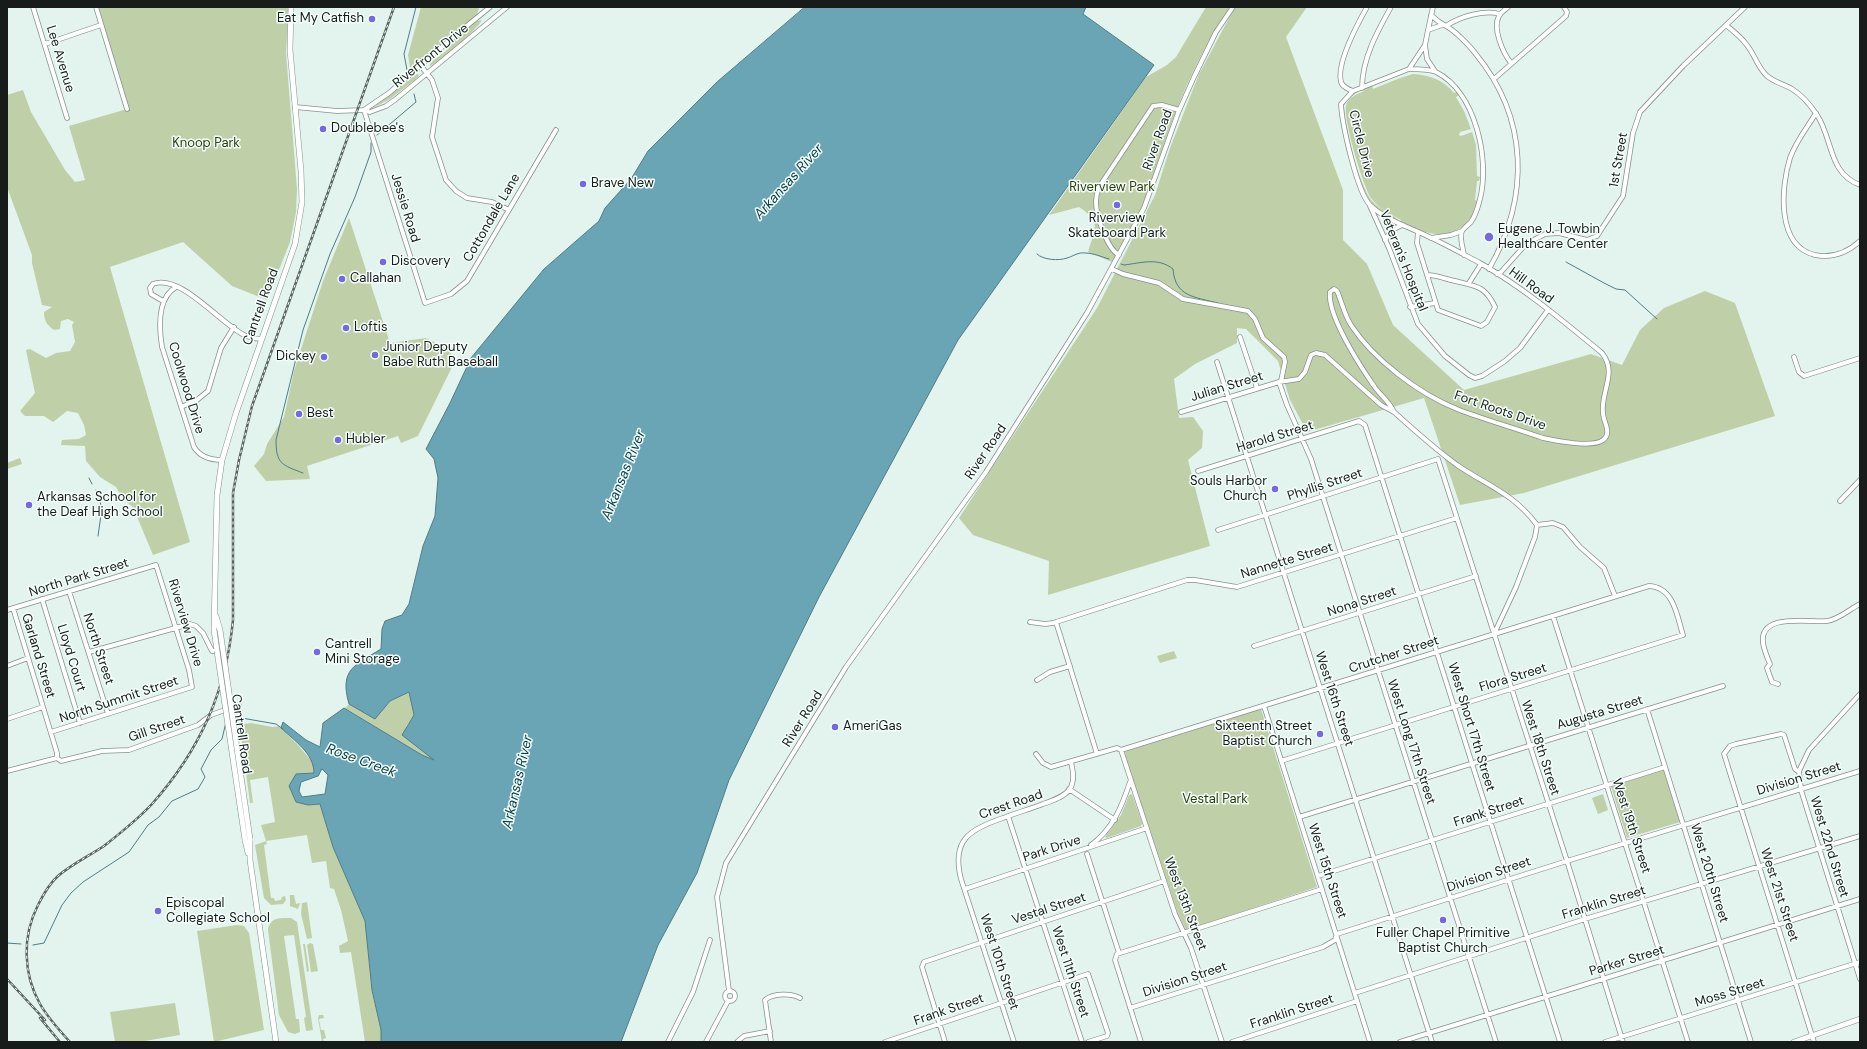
<!DOCTYPE html>
<html>
<head>
<meta charset="utf-8">
<style>
	body { margin:0 }
	#map { position:relative; width:1867px; height:1049px; overflow:hidden; background:#e3f3ed; font-family:"DM Sans",sans-serif }
	canvas { display:block }
	.frame { position:absolute; inset:0; border:8px solid #171c1a; pointer-events:none }
</style>
</head>
<body>
<div id="map">
<canvas width="1867" height="1049"></canvas>
<div class="frame"></div>
</div>
<script>
const context = document.querySelector('canvas').getContext('2d');
context.lineJoin = 'round';
function fillPath(path, color) {
  context.fillStyle = color;
  context.fill(path, 'evenodd');
}
function stroke(path, color, width, dash) {
  context.strokeStyle = color;
  context.lineWidth = width;
  context.lineCap = dash ? 'butt' : 'round';
  context.setLineDash(dash || []);
  context.stroke(path);
}
function drawText(font, color, halo, rows, align = 'center') {
  context.font = font + ' "DM Sans",sans-serif';
  context.lineWidth = 3;
  context.setLineDash([]);
  context.textBaseline = 'middle';
  context.strokeStyle = halo;
  context.fillStyle = color;
  for (const [text, x, y, turn = 0] of rows) {
    context.save();
    context.translate(x, y);
    context.rotate((+turn || 0) * Math.PI / 180);
    context.textAlign = isNaN(turn) ? turn : align;
    if (halo) context.strokeText(text, 0, 0);
    context.fillText(text, 0, 0);
    context.restore();
  }
}
const green = new Path2D(`
	M95 7H289L286 53 297 189 296 212 290 242 267 300 232 286 183 242 110 267 190 542 153 555 133 507 123 499 116 487 100 477 86 461 85 446 61 445 62 440 79 439 86 435 84 425 78 413 67 411 53 422 44 416H25L20 411 35 393 26 350 30 349 46 358 56 353 70 351 75 342 72 325 74 322 68 319 61 321 60 329 54 330C47 325 44 321 44 312L52 307 42 305 32 263V255L7 187V95L23 90 31 112 65 170 75 182 85 180 69 126 127 109Z
	M421 7H478L479 9 476 16 447 39 411 73 408 55Z
	M1206 7H1230C1204 46 1182 91 1167 136 1159 157 1154 179 1145 200 1136 221 1125 242 1112 262L1088 252C1095 229 1102 222 1079 207L1049 215 1146 77 1167 65 1176 57Z
	M1235 7H1307L1286 37 1343 190V240L1367 264 1393 325 1464 390 1591 354 1622 365 1640 330 1664 308 1705 291 1735 303 1775 416 1524 493 1460 505 1424 398 1307 432 1290 400 1278 361 1246 329 1237 328V343L1195 364 1174 379 1179 418 1193 417 1203 431 1202 448 1188 460 1210 546 1048 595 1049 561 973 535 959 518 1097 308 1155 195 1170 148 1199 74Z
	M482 20C477 30 441 62 430 66V63C435 59 441 55 446 51 456 41 467 22 482 20Z
	M417 74 419 75 417 78 390 99 371 109Z
	M1413 74C1429 75 1444 80 1454 93L1457 92 1459 95 1456 97 1464 111 1471 129 1460 132 1459 135 1461 136 1472 132 1476 145 1477 176 1480 177 1479 181H1477L1475 200 1477 201 1473 212 1474 213C1454 245 1428 235 1401 222V220C1390 214 1378 208 1371 198 1363 186 1343 119 1346 106 1347 98 1357 94 1364 91L1363 89 1372 85 1373 89 1400 78Z
	M1362 89 1348 99 1344 106C1345 127 1359 185 1372 201 1379 209 1393 214 1399 221 1389 216 1379 210 1371 202 1357 185 1346 130 1343 108 1345 98 1353 93 1362 89Z
	M349 218 390 343 426 338 448 349 455 361 418 436 401 443 398 436 307 466 310 479 266 481 254 466 264 454 267 444 284 417 294 371 323 281Z
	M20 458 22 464 7 469V463Z
	M1174 651 1177 658 1160 663 1157 656Z
	M409 692 414 715 406 727 436 761 422 755 345 708 349 704 375 718 390 701Z
	M1261 709 1317 887 1186 930 1177 911 1124 753 1127 751Z
	M251 723 273 727 279 726 298 745 314 764V773H306L289 786 308 805 320 804 333 847 365 921 372 990 381 1030V1042H365L351 952 340 953 339 946 348 941 341 910 334 889 330 888 326 861 312 863 307 835 266 841 267 844 264 845 271 898H274L275 901 281 900 282 897 285 896 286 900 283 904 271 905 264 898 255 845 266 841 261 825 275 822 268 777 250 780 253 803H250L241 735H245L244 724Z
	M1662 770 1664 771 1680 822 1627 838 1611 786Z
	M1132 794 1142 823 1141 826 1107 838 1105 837 1121 815 1129 795Z
	M1603 794 1608 810 1598 814 1592 798Z
	M290 895H294L296 904 300 903 298 909 290 906Z
	M307 902 312 938 307 939 301 914 302 903Z
	M291 918 297 922 313 1030 306 1031 304 1018 306 1017 294 935 284 936 296 1019H299L300 1032 295 1034 288 1032 279 1015 268 930C270 917 280 918 291 918Z
	M237 925 244 926 249 933 264 1030 214 1042 197 931Z
	M310 943 313 944 318 971 311 972 307 945Z
	M303 944H305L309 971 307 972Z
	M175 1003 180 1035 139 1042H115L110 1012Z
	M319 1015H323L324 1018 319 1019 321 1030H324L326 1038 323 1039 324 1042H322L318 1018Z`);
const water = new Path2D(`
	M805 7H1086L1083 14 1154 65 958 340 819 597 729 780 697 873 658 945 621 1042H381V1030L372 990 365 921 333 847 320 804 308 805 296 802 289 786 296 774 314 773C314 754 295 741 281 728L283 722 306 740 320 747 323 723 344 708 422 755 434 760 402 735 414 715 409 692 390 701 375 719 349 704C339 669 355 665 381 649L382 629 385 621 402 615 409 604 423 546 435 516 438 478 434 459 426 449 450 403 471 358 544 269 599 221 605 208 631 179 648 151 717 82ZM322 769 328 775 325 794 302 797 299 791 301 782 318 776Z`);
const stream = new Path2D(`
	M407 70 404 54 416 7
	M377 135 416 102 414 94
	M1037 254C1043 260 1059 261 1067 258 1074 256 1078 252 1085 253 1093 253 1102 257 1109 259
	M1566 262 1604 283 1616 289 1625 290 1657 319
	M1121 264 1124 265C1141 263 1158 257 1173 269 1175 297 1195 297 1218 303
	M303 473C282 465 276 464 276 440L303 330 330 254 355 197 371 152V143
	M89 478 92 484
	M96 490 101 505
	M98 536 102 508
	M234 718 236 717 276 724 283 729
	M7 943 21 944
	M33 945 44 943 62 905 71 893 83 882 129 852 148 825 159 817 172 801 198 789 205 777 201 769 211 750 222 739 226 722`);
const minor = new Path2D(`
	M33 7 67 118
	M96 7 127 109
	M1508 7C1505 10 1501 12 1499 16 1492 28 1503 53 1511 63
	M1431 15C1436 20 1440 23 1446 26 1454 30 1469 45 1475 53 1529 118 1530 197 1489 269
	M1442 25 1428 30 1425 45 1409 69 1353 91 1341 104C1342 124 1357 192 1370 205 1384 219 1406 226 1423 234 1443 243 1461 253 1480 263 1524 288 1563 321 1602 353 1618 373 1600 392 1603 414 1604 423 1612 433 1603 440 1593 448 1556 441 1543 438 1515 428 1485 420 1457 409 1419 394 1373 359 1351 325 1344 314 1342 302 1337 291L1334 289 1330 292C1327 315 1360 366 1374 386 1380 395 1389 401 1394 412 1415 431 1435 449 1457 465 1488 486 1513 493 1537 525L1535 537 1516 587 1494 634
	M1726 25C1733 31 1741 37 1746 44 1754 53 1757 66 1766 75 1773 82 1784 84 1792 89 1802 95 1811 106 1817 115 1833 139 1828 173 1860 185
	M1446 26C1459 17 1485 9 1500 14
	M1428 30 1433 7
	M45 44 101 25
	M1425 45 1427 59 1435 71
	M421 66 432 80 438 98 432 137 446 180 456 191 467 198 492 202 509 210
	M1409 69C1418 69 1428 69 1436 72 1476 92 1490 160 1480 199 1478 207 1476 215 1471 222 1468 225 1464 228 1462 231 1459 237 1463 248 1464 255
	M1494 79 1566 16 1567 12 1564 7
	M1362 88C1362 59 1377 32 1391 7
	M1353 91C1349 90 1342 86 1341 82 1336 64 1358 23 1367 7
	M295 107 337 111 364 110 370 112 386 106 396 99 507 7
	M364 110 425 303 451 294 467 281 556 130
	M364 110 389 93 457 34 490 7
	M1816 113C1807 128 1796 141 1790 158 1781 187 1776 246 1815 255 1831 258 1847 253 1860 241
	M1370 206 1389 248 1418 324 1445 356 1469 375 1475 378 1482 376 1505 361 1520 348 1548 310
	M1418 232 1417 243 1438 310 1481 326 1487 322 1495 307C1485 285 1475 286 1455 281 1445 279 1437 275 1427 275
	M1431 238 1451 235 1462 231
	M1385 240 1392 230 1402 225
	M1119 255C1107 249 1096 215 1096 202 1096 197 1097 192 1099 187L1153 106 1162 105 1179 110
	M1112 269 1123 274 1159 283 1183 299 1248 311 1255 319 1263 338 1284 357 1285 362 1281 381
	M1497 274 1501 272 1526 244 1545 234 1559 233 1587 240 1597 236 1623 196 1633 133 1640 112 1683 66 1745 7
	M1469 283 1481 264
	M176 287C157 298 159 328 162 347L194 447C200 457 211 460 222 460
	M163 301 151 294 150 288 153 284C181 273 221 325 246 336 251 338 256 339 261 339
	M1410 307 1435 303
	M1240 337 1257 388
	M1794 357 1799 372 1804 376 1860 358
	M1217 362 1432 1042
	M1279 382 1287 405 1311 459 1496 1042
	M181 407 197 400 208 391 221 348 234 327
	M1181 412 1279 382 1299 379 1305 372 1311 355 1316 353 1325 355 1381 405 1394 412
	M1198 471 1359 421 1365 425 1560 1042
	M1840 501 1860 480
	M1537 525 1553 523 1563 527 1580 547 1604 568 1615 596
	M1218 530 1438 459 1567 861 1623 1042
	M69 591 108 714
	M42 599 80 723
	M13 608 57 753V758L61 761 102 751 129 750 198 725 211 715 239 705
	M7 610 156 565 189 670 192 687 51 732
	M1553 616 1688 1042
	M1030 622 1045 624 1053 623 1187 580H1195L1237 587 1457 518
	M1056 622 1097 754
	M1254 646 1476 576
	M89 652 190 624 196 626 203 633 212 651H217
	M7 666 28 658
	M1037 680 1050 672 1070 666
	M1778 684 1772 682 1767 668 1770 664C1767 657 1764 650 1763 643 1759 612 1810 623 1827 621 1838 620 1850 609 1860 604
	M1860 694 1809 750 1799 771 1801 790 1860 979
	M1264 706 1370 1042
	M1647 709 1751 1042
	M7 719 43 707
	M1121 750 1175 914 1191 948 1222 1042
	M1036 754 1043 763 1051 767 1117 748 1121 750 1649 586C1674 587 1677 616 1683 635L1281 761
	M7 771 57 758
	M1799 772 1795 769 1784 735 1781 734 1736 744 1730 746 1724 754 1814 1042
	M1069 789 1115 820
	M1008 816 1082 1042
	M1299 817 1723 686
	M1091 845C1113 829 1122 806 1130 782
	M1087 854 1119 953
	M1318 876 1665 767
	M965 889 1147 828
	M725 996a5 5 0 1 1 10 0a5 5 0 1 1-10 0Z
	M729 991 717 897 726 863 846 667 986 472 1087 313 1144 208 1178 113 1194 77 1216 32 1233 7
	M1355 993 1585 919 1860 836
	M1130 1008 1323 947 1335 940 1337 934 1567 861 1860 771
	M668 1042 693 992 710 940
	M706 1042 728 1001
	M737 1042 744 1036 770 1031
	M771 1042 765 1000C773 993 791 993 800 998
	M885 1042 1088 974 1108 1033 1107 1036 1088 1042
	M945 1042 922 967 924 962 1164 881
	M1014 1042 961 879C951 840 970 829 1003 818 1016 813 1030 809 1043 804 1052 801 1064 797 1070 789 1075 780 1073 771 1071 762
	M1141 1042 1115 960 1117 954 1322 889
	M1232 1042 1357 1001
	M1400 1042 1860 899
	M1605 1042 1860 962`);
const major = new Path2D(`
	M216 616 220 630
	M217 651 214 630 217 495 222 460 236 413 295 244 302 202 301 171 290 50 291 7
	M250 839V860L276 1042
	M245 840 248 853
	M1794 1042 1860 1019`);
const rail = new Path2D(`
	M7 979 45 1020
	M40 1018 60 1042
	M70 1042C59 1030 48 1018 40 1004 23 974 22 936 38 905 43 895 50 883 58 876 72 864 89 856 104 846 118 835 140 817 152 804 200 750 226 692 233 620V493L239 460 252 406 394 7`);
const majorBridge = new Path2D(`
	M220 630 250 839
	M217 651 245 840`);
const markers = [
	[372,19,4,"#7568e3"],
	[323,129,4,"#7568e3"],
	[583,184,4,"#7568e3"],
	[1117,205,4,"#7568e3"],
	[1489,237,5,"#7568e3"],
	[383,262,4,"#7568e3"],
	[342,279,4,"#7568e3"],
	[346,328,4,"#7568e3"],
	[375,355,4,"#7568e3"],
	[324,357,4,"#7568e3"],
	[299,414,4,"#7568e3"],
	[338,440,4,"#7568e3"],
	[1275,489,4,"#7568e3"],
	[29,505,4,"#7568e3"],
	[317,652,4,"#7568e3"],
	[835,727,4,"#7568e3"],
	[1320,734,4,"#7568e3"],
	[158,911,4,"#7568e3"],
	[1443,920,4,"#7568e3"]
];
const poiNames = [
	["Eat My Catfish",364,19,"right"],
	["Doublebee's",331,129],
	["Brave New",591,184],
	["Riverview",1117,219,"center"],
	["Skateboard Park",1117,234,"center"],
	["Eugene J. Towbin",1498,230],
	["Healthcare Center",1498,245],
	["Discovery",391,262],
	["Callahan",350,279],
	["Loftis",354,328],
	["Junior Deputy",383,348],
	["Babe Ruth Baseball",383,363],
	["Dickey",316,357,"right"],
	["Best",307,414],
	["Hubler",346,440],
	["Souls Harbor",1267,482,"right"],
	["Church",1267,497,"right"],
	["Arkansas School for",37,498],
	["the Deaf High School",37,513],
	["Cantrell",325,645],
	["Mini Storage",325,660],
	["AmeriGas",843,727],
	["Sixteenth Street",1312,727,"right"],
	["Baptist Church",1312,742,"right"],
	["Episcopal",166,904],
	["Collegiate School",166,919],
	["Fuller Chapel Primitive",1443,934,"center"],
	["Baptist Church",1443,949,"center"]
];
const streetNames = [
	["Riverfront Drive",431,56,-39],
	["Lee Avenue",60,59,73],
	["River Road",1158,140,-70],
	["Circle Drive",1361,144,76],
	["1st Street",1619,160,-80],
	["Jessie Road",405,208,73],
	["Cottondale Lane",492,218,-60],
	["Veteran's Hospital",1403,261,68],
	["Hill Road",1531,286,36],
	["Cantrell Road",261,307,-70],
	["Julian Street",1227,387,-17],
	["Coolwood Drive",186,388,73],
	["Fort Roots Drive",1500,411,19],
	["Harold Street",1275,437,-17],
	["River Road",986,452,-56],
	["Phyllis Street",1325,485,-18],
	["Nannette Street",1287,561,-17],
	["North Park Street",79,578,-17],
	["Nona Street",1362,602,-18],
	["Riverview Drive",185,623,73],
	["North Street",98,649,72],
	["Crutcher Street",1394,655,-18],
	["Garland Street",38,656,73],
	["Lloyd Court",71,658,73],
	["Flora Street",1513,678,-17],
	["West 16th Street",1334,699,72],
	["North Summit Street",119,700,-18],
	["Augusta Street",1600,713,-17],
	["River Road",803,719,-58],
	["West Short 17th Street",1471,727,73],
	["Gill Street",157,729,-19],
	["Cantrell Road",241,734,82],
	["West Long 17th Street",1411,742,72],
	["West 18th Street",1540,748,72],
	["Division Street",1799,779,-17],
	["Crest Road",1011,805,-19],
	["Frank Street",1489,812,-18],
	["West 19th Street",1631,826,72],
	["West 22nd Street",1829,847,73],
	["Park Drive",1052,849,-18],
	["West 15th Street",1327,871,72],
	["West 20th Street",1709,873,73],
	["Division Street",1489,875,-18],
	["West 21st Street",1779,895,72],
	["Franklin Street",1604,903,-17],
	["West 13th Street",1185,904,69],
	["Vestal Street",1049,909,-18],
	["Parker Street",1627,961,-17],
	["West 10th Street",999,962,72],
	["West 11th Street",1070,972,72],
	["Division Street",1185,980,-18],
	["Moss Street",1730,993,-17],
	["Frank Street",949,1010,-19],
	["Franklin Street",1292,1012,-18]
];
const parkNames = [
	["Knoop Park",206,144],
	["Riverview Park",1112,188],
	["Vestal Park",1215,800]
];
const waterNames = [
	["Arkansas River",789,182,-48],
	["Arkansas River",624,475,-68],
	["Rose Creek",361,761,20],
	["Arkansas River",518,782,-77]
];
fillPath(green, '#bfd0a8');
fillPath(water, '#69a5b5');
stroke(water, '#507c86', 1);
stroke(stream, '#507c86', 1);
stroke(minor, '#84928d', 5.5);
stroke(major, '#84928d', 6);
stroke(minor, '#fff', 4);
stroke(major, '#fff', 5);
stroke(rail, '#5a635f', 2.5);
stroke(rail, '#f5fffb', 1, [3]);
stroke(majorBridge, '#84928d', 6, []);
stroke(majorBridge, '#fff', 5);
for (const [x, y, r, color] of markers) {
  const dot = new Path2D();
  dot.arc(x, y, r, 0, 2 * Math.PI);
  context.fillStyle = color;
  context.fill(dot);
  stroke(dot, '#f5fffb', 1.5);
}
drawText('13px', '#171c1a', '#f5fffb', poiNames, 'left');
drawText('13px', '#171c1a', '#f5fffb', streetNames);
drawText('13px', '#2d3d09', '#f5fffb', parkNames);
drawText('italic 14px', '#023d49', '#f5fffb', waterNames);
</script>
</body>
</html>
